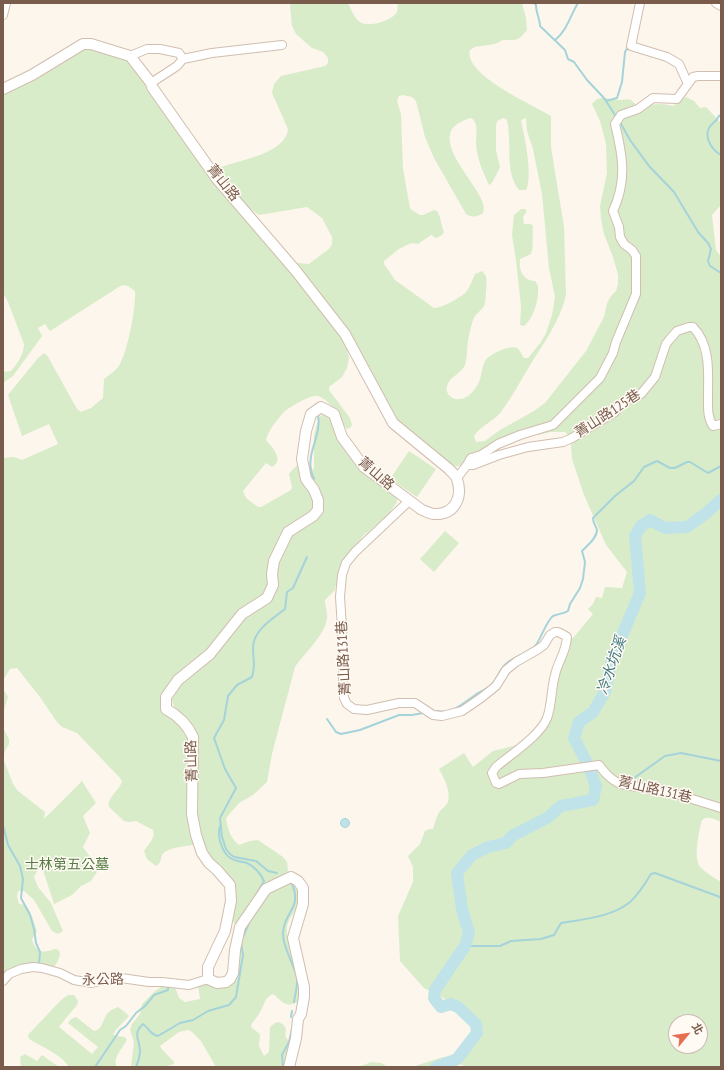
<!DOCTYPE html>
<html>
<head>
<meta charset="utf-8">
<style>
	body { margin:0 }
	#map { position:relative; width:724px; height:1070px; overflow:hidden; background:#fdf6ec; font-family:"PT Sans Narrow","Noto Sans TC",sans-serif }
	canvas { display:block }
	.frame { position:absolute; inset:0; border:4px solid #7a5c4d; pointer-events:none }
	.north { position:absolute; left:668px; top:1014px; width:40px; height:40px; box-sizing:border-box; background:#fffaf3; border:1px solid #cabbb1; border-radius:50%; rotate:61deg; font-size:11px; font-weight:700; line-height:16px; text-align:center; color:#7a5c4d }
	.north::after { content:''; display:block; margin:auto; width:14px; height:18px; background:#e76f51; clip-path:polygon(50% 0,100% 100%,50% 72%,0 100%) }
</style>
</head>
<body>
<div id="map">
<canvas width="724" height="1070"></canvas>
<div class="frame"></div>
<div class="north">北</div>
</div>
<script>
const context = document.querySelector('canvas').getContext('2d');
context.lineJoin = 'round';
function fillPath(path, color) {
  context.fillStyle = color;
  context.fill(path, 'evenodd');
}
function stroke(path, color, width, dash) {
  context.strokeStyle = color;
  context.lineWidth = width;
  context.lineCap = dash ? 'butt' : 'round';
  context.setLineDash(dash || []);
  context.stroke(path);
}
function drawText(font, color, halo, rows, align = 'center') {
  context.font = font + ' "PT Sans Narrow","Noto Sans TC",sans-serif';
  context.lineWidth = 3;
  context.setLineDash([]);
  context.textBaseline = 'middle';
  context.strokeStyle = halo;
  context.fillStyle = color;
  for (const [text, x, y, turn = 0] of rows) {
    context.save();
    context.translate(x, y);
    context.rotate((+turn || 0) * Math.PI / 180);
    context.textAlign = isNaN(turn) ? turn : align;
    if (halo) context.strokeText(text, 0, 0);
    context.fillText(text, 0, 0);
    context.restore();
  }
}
const green = new Path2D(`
	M291 3H348C351 9 354 18 360 22 368 28 392 21 397 12 398 9 398 6 397 3H522L526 18 527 30 521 37 515 40H503L495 44 475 47 470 50C463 75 534 105 551 116V147L564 227 566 294C561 320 543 344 529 367 520 382 511 398 501 412 494 421 480 426 474 436L476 442 485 441 500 430 534 411 545 403 586 351 604 317 607 303 611 296 616 291 618 284V275L613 257 604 234 601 219 600 206 607 173 606 144 600 121 592 104C601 93 607 100 618 100 623 100 627 99 631 100L637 105 663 104 673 106 686 97 694 101 700 108 706 107 721 123V205L712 215 716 250 721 257V822C715 819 708 815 702 820 699 830 693 858 700 867 706 873 714 878 721 882V1067H467L460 1064 457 1067H412L443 1057 460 1056 479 1035V1027L465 1009 424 988 400 961 398 916 413 882V867L408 856 420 844 425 831 429 829H433C435 824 436 816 440 811 442 808 446 807 448 802 451 791 444 778 439 769L464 753 473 767 493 751 517 745 539 725 544 715 551 675 562 646V640L573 638 593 614 588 609 593 604 596 597 602 598 605 587 622 588 627 572 606 545 584 495 572 459 571 445 568 435 565 432H551L537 435 516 434 469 459 461 465 455 467 449 466 395 422 296 265V263L309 264 330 248 332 244V237L322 218 307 207 259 215 249 208 224 180 219 168C238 160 286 154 288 129L272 93 274 84 281 76 325 66 328 63V58L323 52 312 48 296 34 292 26 290 7ZM403 95 412 97 416 101 425 137 434 158 466 214C473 218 477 217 483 213 492 196 438 154 452 129 455 124 466 119 471 118 479 122 476 136 476 144 477 159 483 172 489 185L492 183 500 167 496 151V126L497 121 503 118 506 119C509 124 508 129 509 135 510 154 507 175 519 190H525L527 188C532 172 525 138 521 121L523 119 526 118 527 131 533 149 542 194 549 268 555 297 552 315 546 333 541 342 528 358H524C522 355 520 350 517 348 510 344 488 355 485 361 482 367 482 373 480 379 477 389 467 401 456 399 450 398 445 392 447 386 449 377 461 374 465 365 467 358 467 349 468 341 469 334 471 327 473 320 475 314 481 311 484 306 486 303 487 280 486 276L482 271 475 274C472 280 470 287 466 292 460 298 442 308 434 308L395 280 384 264V261L399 249 411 243 418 244 431 235 436 238 442 235 444 232C441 225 441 217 437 211L434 210 423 215H420L412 210 410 208 403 169 401 114 397 101 399 96ZM676 1022H700V1046H676Z
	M83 48H89L123 56 142 76 204 167 293 273 334 326 346 346 349 358 347 368 342 377 329 387V390L350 418 352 425 350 428 347 429C339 418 332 401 318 396 311 394 288 408 283 413 277 420 268 431 266 440 272 447 285 460 272 467L266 463 243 491 246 498 258 507H261L291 490 292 487 289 474 293 469 300 463 306 464 308 471 311 472 314 468V435L319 417 325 413 329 415 333 420 338 435 361 467 395 493 397 499V502L388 515 363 536 343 562 338 574 335 590 325 600C325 606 328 613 327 619 323 638 305 652 295 667L272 754 267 782 253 795 239 803 226 818C228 829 230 838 239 845L250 841 258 840 283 857 287 862 288 871 275 881 266 885 239 923 235 924C226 913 239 898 235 886 232 876 223 869 216 862 210 855 203 845 200 836 188 804 202 771 198 739 196 722 172 715 172 698H170L163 705C166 717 182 719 187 735 191 746 189 758 189 769 188 792 185 820 194 842L193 845C185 846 166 848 162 855 160 861 161 863 156 866L147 859 144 851C148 844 156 838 153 830L136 821 128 822 124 821 109 807C107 797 120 790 122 781L120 778 77 733 62 727 57 722 40 697 17 668 10 669 3 680V468L4 467 3 458 14 457 22 460 58 444 49 424 22 436 8 395 38 358 44 353 47 355 77 409 81 412 91 408 103 398 104 379C109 375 117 370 120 364 128 349 136 308 135 291L128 286 122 285 50 331 45 324 38 328 42 336 13 376 3 383V372L11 371C17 364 24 354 24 344L8 302 3 293V92Z
	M521 209H525L527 211 523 217 524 224H531L533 226C532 236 534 245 531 254L520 259C519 270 522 280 535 281L538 286C539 299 534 318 524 326L520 325 521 306 516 260 512 235 514 215Z
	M409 451 436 469 417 497 390 479Z
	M445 531 459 543 434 572 420 559Z
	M3 689 8 697 3 713Z
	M3 728 9 739V744L5 751 3 758 13 784 18 791 45 812 44 819 82 781 96 803 83 816 90 833 83 847 99 869 91 881 81 886 72 895 54 904 41 864 34 877 38 887 51 903 63 931 58 934 52 931 34 900 24 891H18L17 896 19 904C19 904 24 905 25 905 30 907 36 927 37 932L32 939C34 948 39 953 48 951 51 951 53 949 55 949 66 950 56 965 53 968L40 963 29 964 3 977Z
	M290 881 299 889C299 893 300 900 298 904 295 915 286 918 287 932 288 955 305 978 298 1002 285 1008 283 1002 273 994 264 998 265 1004 260 1012 258 1016 254 1020 251 1025L252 1028 260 1034 259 1046 264 1056 269 1052 270 1027 275 1023 279 1022C294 1030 277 1035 293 1043L289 1067H216L201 1041 191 1031 188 1030 179 1032 160 1046 161 1048 174 1062V1064L164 1067H131L134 1042 130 1030 132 1024 140 1014 142 1004 154 992 161 987 167 985 175 987 179 998 185 1002 200 999 198 985 208 981 228 984 241 934 260 905 278 885Z
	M68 995H74L78 1001 77 1005 66 1018 59 1027 92 1054 98 1047 68 1023 71 1019 76 1017 94 1031C107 1028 99 1013 118 1007L126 1013 129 1016 115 1031 113 1035 124 1037 127 1039C123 1049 112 1057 117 1067H69C62 1055 41 1046 29 1039L28 1035 61 1000Z
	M25 1054 37 1061 42 1055 59 1067H21L20 1057Z
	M371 1062 381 1063 388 1067H359Z`);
const water = new Path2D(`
	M340.5 823a4.5 4.5 0 1 1 9 0a4.5 4.5 0 1 1-9 0Z`);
const stream = new Path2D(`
	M534 3 536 5C536 13 540 19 540 26L565 50 568 59 574 62 587 80 604 98 615 115
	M555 40C567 31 570 16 578 3
	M606 101 617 98 622 82 625 52 629 45
	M721 115 719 116C715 124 712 122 709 128 704 138 712 150 721 155
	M620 122 630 140 649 166 674 192 698 232 708 243 711 249 708 261 710 266 721 273
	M314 479C313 476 311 473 311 470 307 452 322 434 318 415
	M437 711C454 714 466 701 478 693 483 690 490 688 493 683 499 676 500 668 507 663 515 656 530 652 536 645 541 638 547 620 553 616 557 614 563 614 568 611L570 604 580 588 583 579 585 562 582 551C587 546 597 538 597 530 596 526 593 523 593 518L615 496 634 481 644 467 657 461 670 468H675L687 462H690L708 473 721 466
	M327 719 336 732 341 734 360 730 399 715H412L423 713
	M634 778 665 756 681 753 721 761
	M3 825 8 845 20 866 23 879 21 898 30 915 34 929 36 943 40 952 39 964
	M220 826C218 831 219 836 220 841 223 851 227 859 238 861 241 862 244 862 247 863 254 866 261 874 264 881L256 895
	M277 873 268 871 256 861 234 857 230 854 226 849 222 837 220 818 236 788 225 769 214 738 224 720 228 696 237 685 252 677C256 663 253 662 253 649 252 631 272 619 285 609L287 592 293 588 307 557
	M291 882C304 908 283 912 283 934 283 948 294 964 297 978 298 985 295 994 294 1002
	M243 937 249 923
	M465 946H500L511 941 541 939 554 935 561 923C584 919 612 917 630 902 639 894 645 884 651 874L655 873 720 897 721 899
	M291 1017 292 1011
	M95 1067 120 1030 126 1026 136 1013 145 1006 154 995 168 990V986
	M136 1067C138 1062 140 1057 140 1051 140 1040 132 1034 143 1024 149 1028 150 1035 158 1036L180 1023 193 1020 208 1011 229 1005 236 997 243 955 241 943
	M283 1067 282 1055 289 1042 292 1029`);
const river = new Path2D(`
	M436 1067 457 1059 477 1033 476 1024 458 1007 451 1004 441 1007 434 998 435 990 465 946 469 933 462 909 457 873 472 855 488 847 506 843 512 836 547 818 561 806 593 800 596 786 588 765 574 738 579 722 593 712 605 692 612 659 640 593 635 536 641 526 650 520 665 528 687 527 705 514 721 500`);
const minor = new Path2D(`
	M640 3 631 46 667 57 679 64 688 84
	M716 3 721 6
	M3 15 6 3
	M130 56 147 49H160L179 53 183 59
	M151 83 177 66 183 59 212 53 282 45
	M467 465 471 458 481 455 498 444 520 435 553 425 600 378 613 353 616 342 636 294V256L632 250 624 244 620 237 619 227 613 211C627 181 623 156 615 124L621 115 638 109 653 98 677 99 693 77 698 76H721
	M457 478 467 465H473L499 455 528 447 563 442 572 438 615 412 620 405 626 400 641 394 655 377 666 344 670 339 677 331 689 327H693C711 346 708 372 708 396 708 406 707 417 713 426L721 424
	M409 501 355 552 346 563 342 575 340 597 343 643V688L344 698 347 704 354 709 367 710 399 703H415L433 715 442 716 462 711 481 698 496 686 506 670 516 662 537 650 544 645 550 635 555 632H558L564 635 567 637C566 653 558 661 555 675 551 689 552 705 547 718 541 735 510 755 496 767L492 773 496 783 499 784 519 774 543 773 599 765C605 773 610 779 620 784L673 793 721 808
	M3 981 9 974 21 969 33 967 42 968 60 973 74 980 92 983 104 980 121 978 149 982H162L189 985 208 979`);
const tertiary = new Path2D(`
	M3 89 32 75 83 44H91L130 56 151 83 152 87 217 179 296 271 345 334 393 423 449 469C451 472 456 475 457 479 463 497 455 515 434 514 430 514 426 511 422 510L364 467 342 437 334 414 321 407 311 414 306 431 302 459 306 479 314 490 318 500V510L313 516 288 532 274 561 272 574 273 585 267 598 242 614 210 654 178 680 166 697V709C179 716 187 724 193 737L192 814 196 835 202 853 209 863 217 870 230 885 231 901 225 931 208 967V979L217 983 226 982 230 979 233 973 235 950 240 927 266 889 291 877 298 881 303 888V904L293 938 304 987V997L301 1014 298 1019 296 1038 289 1067`);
const streetNames = [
	["菁山路",223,183,51],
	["菁山路125巷",608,414,-33],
	["菁山路",376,474,41],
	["菁山路131巷",344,658,-93],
	["菁山路",192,761,-92],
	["菁山路131巷",655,790,13],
	["永公路",103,980,-1]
];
const parkNames = [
	["士林第五公墓",67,865]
];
const waterNames = [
	["冷水坑溪",612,666,-71]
];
fillPath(green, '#d8ecc9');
fillPath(water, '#bfe3e8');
stroke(water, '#a5d3da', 1);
stroke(stream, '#a5d3da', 2);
stroke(river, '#bfe3e8', 12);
stroke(minor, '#d1beb0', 10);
stroke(tertiary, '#d1beb0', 12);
stroke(minor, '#fff', 8);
stroke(tertiary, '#fff', 10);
drawText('14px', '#7a5c4d', '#fffaf3', streetNames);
drawText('14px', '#537a41', '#fffaf3', parkNames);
drawText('italic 15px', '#437c86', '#fffaf3', waterNames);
</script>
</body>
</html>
